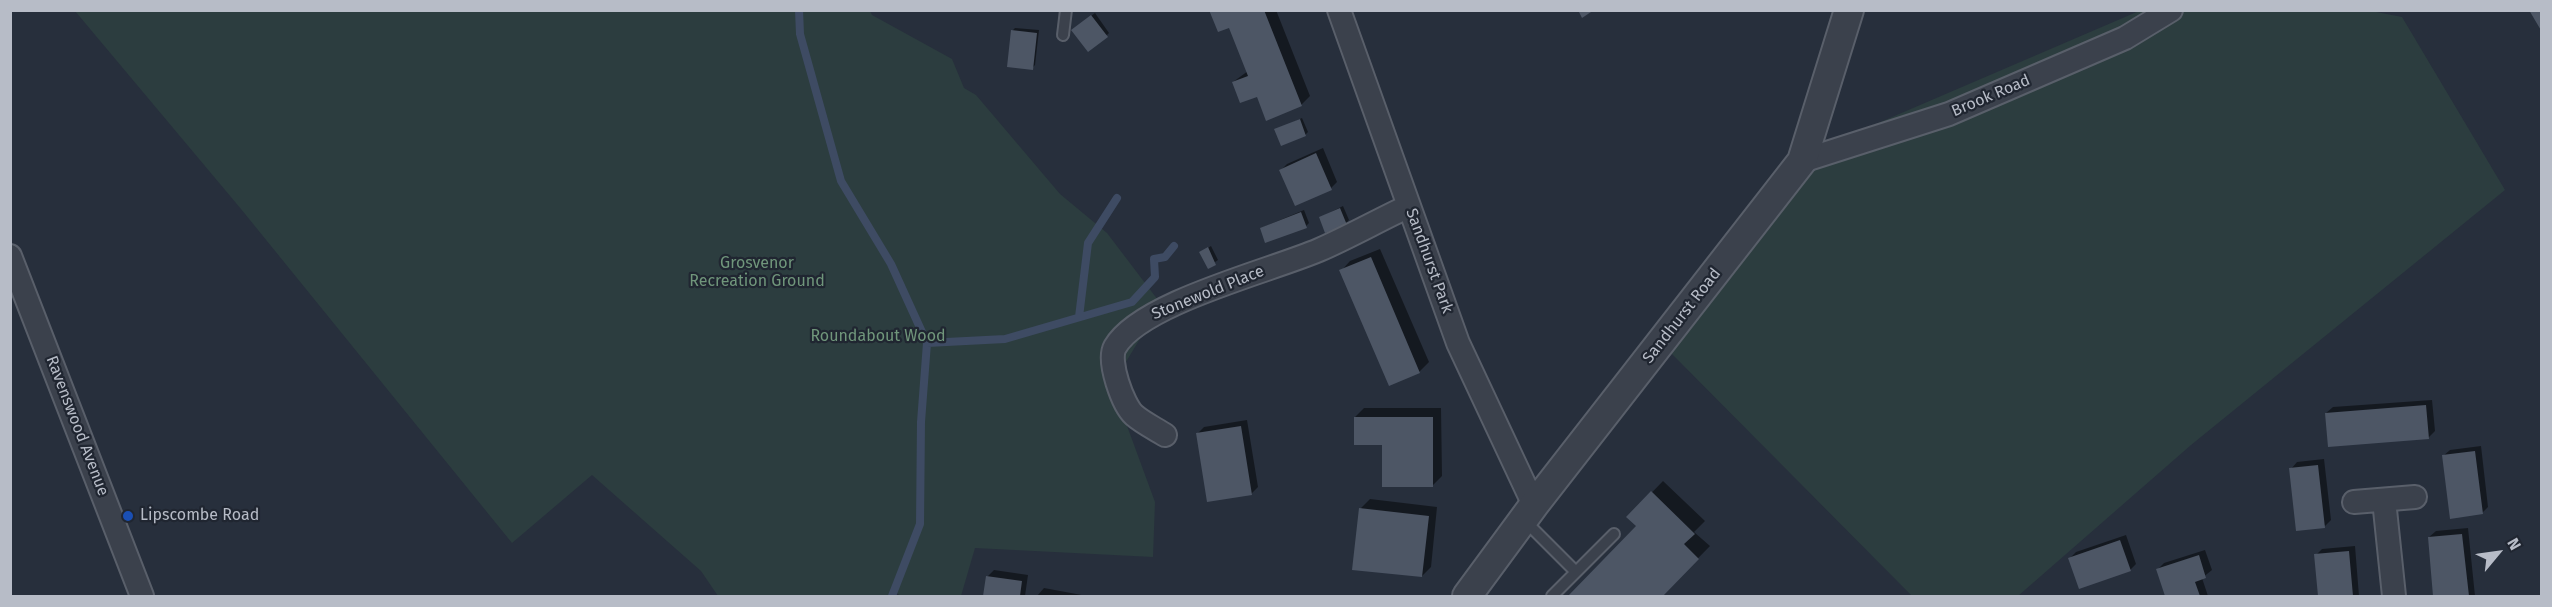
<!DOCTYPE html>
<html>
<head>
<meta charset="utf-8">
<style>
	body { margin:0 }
	#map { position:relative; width:2552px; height:607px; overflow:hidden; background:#272f3c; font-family:"Fira Sans",sans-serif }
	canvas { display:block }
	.frame { position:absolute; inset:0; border:12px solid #b7bcc7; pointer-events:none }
	.north { position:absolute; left:2468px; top:523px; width:60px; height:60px; -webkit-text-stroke:4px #202631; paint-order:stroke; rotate:61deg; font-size:16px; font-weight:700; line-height:24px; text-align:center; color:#b7bcc7 }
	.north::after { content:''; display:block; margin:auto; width:21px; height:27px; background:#b7bcc7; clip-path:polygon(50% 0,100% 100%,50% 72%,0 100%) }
</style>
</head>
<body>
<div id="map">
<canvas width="2552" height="607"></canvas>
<div class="frame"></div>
<div class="north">N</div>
</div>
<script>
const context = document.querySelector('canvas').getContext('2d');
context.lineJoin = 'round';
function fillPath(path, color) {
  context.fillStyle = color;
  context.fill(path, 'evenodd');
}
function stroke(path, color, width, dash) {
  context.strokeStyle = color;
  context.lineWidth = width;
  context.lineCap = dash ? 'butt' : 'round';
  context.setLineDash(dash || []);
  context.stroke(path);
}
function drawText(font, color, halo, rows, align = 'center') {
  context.font = font + ' "Fira Sans",sans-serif';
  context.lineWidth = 4.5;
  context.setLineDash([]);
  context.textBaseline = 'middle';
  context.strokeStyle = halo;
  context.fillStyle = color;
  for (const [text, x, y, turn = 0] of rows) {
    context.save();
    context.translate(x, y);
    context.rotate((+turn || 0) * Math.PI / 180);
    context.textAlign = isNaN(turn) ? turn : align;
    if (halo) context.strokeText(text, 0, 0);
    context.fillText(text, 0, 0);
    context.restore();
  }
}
const green = new Path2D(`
	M2366 10 2402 17 2505 190 2191 445 2018 596H1912L1671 353 1820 148 2139 11Z
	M75 11H870L872 15 952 59 964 88 976 95 1060 194 1107 233 1161 304 1112 385 1155 502 1153 557 975 548 961 596H901L895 592 892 596H718L701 571 592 475 512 543 241 209Z`);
const shadow = new Path2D(`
	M1211 10H1276L1310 96 1301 105 1258 95 1233 82 1248 71 1230 26Z
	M1095 13 1109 33 1107 35 1076 27Z
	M1015 28 1039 30 1035 65 1032 68 1012 31Z
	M1302 118 1308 132 1305 135 1276 130Z
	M1323 148 1337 182 1331 188 1281 170 1287 164Z
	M1343 206 1349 220 1346 223 1321 217Z
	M1304 210 1309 223 1306 226 1261 228Z
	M1211 246 1218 260 1208 267 1201 252Z
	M1380 249 1429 362 1419 372 1390 384 1341 271 1350 261Z
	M2432 400 2435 431 2428 438 2326 413 2333 407Z
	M1364 408H1441L1442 476 1433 485 1383 443 1355 417Z
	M1247 420 1258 487 1251 494 1197 434 1204 427Z
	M2481 446 2488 507 2482 513 2443 456 2450 450Z
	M2324 459 2331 520 2325 526 2291 469 2297 462Z
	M1663 481 1705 521 1694 532 1710 546 1661 596H1570L1639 526 1628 517Z
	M1370 499 1437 507 1431 567 1422 576 1361 508Z
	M2468 528 2475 596H2435L2429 537 2436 531Z
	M2126 535 2136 564 2130 570 2070 558 2076 552Z
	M2355 546 2359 596H2319L2316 555 2322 549Z
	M2205 550 2212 570 2202 578 2208 596H2166L2157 570 2164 563Z
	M994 570 1028 575 1025 596H985L987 577Z
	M1044 588 1087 596H1037Z`);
const stream = new Path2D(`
	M799 10 800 34 841 181 891 264 927 343 921 422 920 524 892 596
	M1079 317 1088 243 1117 198
	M927 343 1005 339 1132 302 1155 277 1154 259 1165 257 1174 246`);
const building = new Path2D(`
	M1209 10H1264L1302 106 1266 121 1257 97 1240 103 1232 82 1248 76 1229 28 1218 32Z
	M1578 10H1594L1582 18Z
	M2529 10H2542V32Z
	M1091 15 1108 37 1088 52 1071 30Z
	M1011 30 1037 33 1033 70 1007 67Z
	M1300 119 1306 136 1281 146 1274 129Z
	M1316 153 1332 190 1295 206 1279 170Z
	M1340 208 1347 225 1325 233 1319 217Z
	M1301 212 1307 228 1265 243 1260 228Z
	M1208 247 1216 265 1208 269 1199 252Z
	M1371 257 1420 373 1389 386 1339 270Z
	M2426 405 2429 439 2328 447 2325 413Z
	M1354 417H1433V487H1382V445H1354Z
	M1241 426 1252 495 1207 502 1196 433Z
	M2475 451 2483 514 2450 519 2442 455Z
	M2318 465 2325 528 2296 531 2289 468Z
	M1651 491 1695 534 1684 544 1699 559 1663 596H1568L1636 526 1626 517Z
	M1359 508 1429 516 1422 577 1352 570Z
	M2462 534 2469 596H2433L2428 537Z
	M2120 540 2131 571 2079 589 2068 558Z
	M2349 551 2353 596H2318L2314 554Z
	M2199 555 2206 578 2195 582 2200 596H2165L2156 569Z
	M986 576 1022 581 1020 596H983Z`);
const service = new Path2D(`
	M1063 35 1066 10
	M1524 520 1576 572 1552 596
	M1576 572 1614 534`);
const minor = new Path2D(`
	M1339 10 1458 343 1534 505
	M1802 161 1949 114 2125 38 2171 10
	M10 256 142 596
	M1165 435C1156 429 1143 423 1134 415 1123 405 1107 361 1115 347 1140 303 1270 271 1319 250 1349 237 1379 220 1409 206
	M2384 500 2394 596
	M2354 502 2415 497`);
const tertiary = new Path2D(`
	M1467 596 1534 505 1802 161 1849 10`);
const markers = [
	[128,516,6,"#1a4fb4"]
];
const streetNames = [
	["Brook Road",1991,96,-23],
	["Sandhurst Park",1429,261,70],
	["Stonewold Place",1208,293,-22],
	["Sandhurst Road",1682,316,-52],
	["Ravenswood Avenue",77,426,69]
];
const parkNames = [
	["Grosvenor",757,264],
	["Recreation Ground",757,282],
	["Roundabout Wood",878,337]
];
const poiNames = [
	["Lipscombe Road",140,516]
];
fillPath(green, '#2c3d3f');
fillPath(shadow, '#0007');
stroke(stream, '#3e4b63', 8);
fillPath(building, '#4d5665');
stroke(service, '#595f6a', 14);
stroke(minor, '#595f6a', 26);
stroke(tertiary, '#595f6a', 32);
stroke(service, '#3b414c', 10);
stroke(minor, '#3b414c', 22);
stroke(tertiary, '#3b414c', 28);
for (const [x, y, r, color] of markers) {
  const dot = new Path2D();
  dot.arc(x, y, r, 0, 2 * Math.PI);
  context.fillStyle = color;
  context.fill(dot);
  stroke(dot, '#202631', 2);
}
drawText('16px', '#b7bcc7', '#202631', streetNames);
drawText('16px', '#70967b', '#202631', parkNames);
drawText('16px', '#b7bcc7', '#202631', poiNames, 'left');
</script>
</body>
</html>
